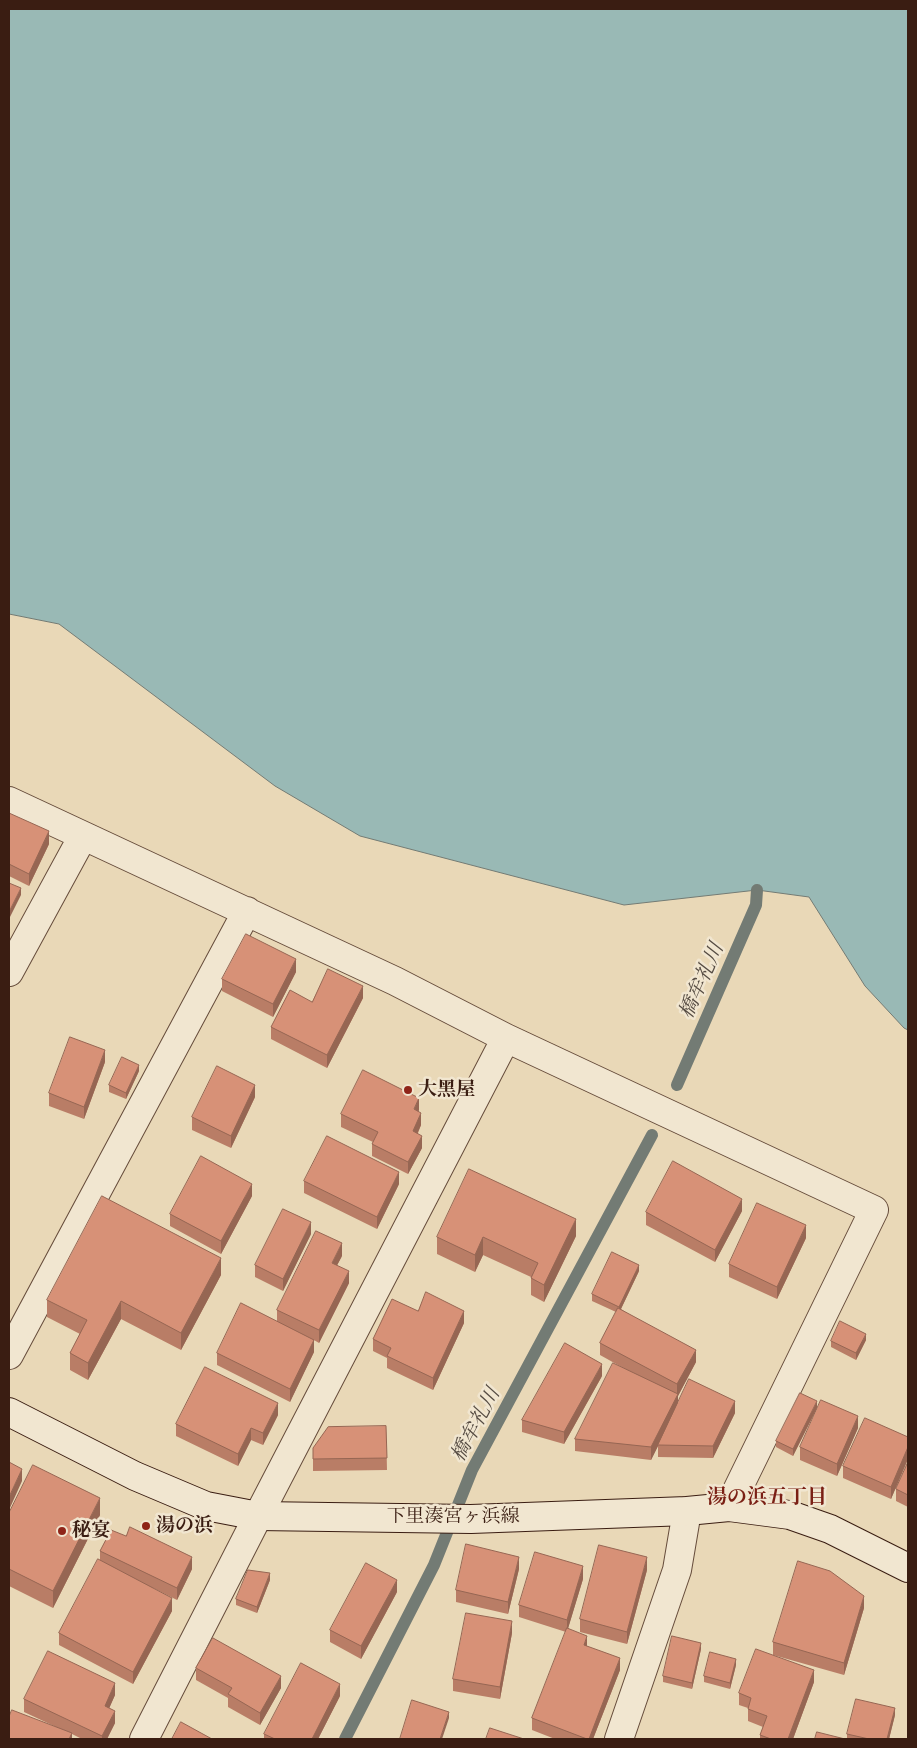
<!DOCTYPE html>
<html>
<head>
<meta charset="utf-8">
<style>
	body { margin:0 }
	#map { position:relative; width:917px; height:1748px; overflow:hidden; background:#e9d8b7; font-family:"EB Garamond",serif }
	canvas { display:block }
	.frame { position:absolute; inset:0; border:10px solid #3a1d12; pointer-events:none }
</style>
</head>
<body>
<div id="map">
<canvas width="917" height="1748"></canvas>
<div class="frame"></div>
</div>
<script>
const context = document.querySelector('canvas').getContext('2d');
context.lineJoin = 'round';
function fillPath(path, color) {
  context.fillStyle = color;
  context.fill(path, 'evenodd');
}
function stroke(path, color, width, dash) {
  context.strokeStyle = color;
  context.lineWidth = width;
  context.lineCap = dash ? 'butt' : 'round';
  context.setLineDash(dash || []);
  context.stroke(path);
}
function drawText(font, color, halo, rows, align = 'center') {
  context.font = font + ' "EB Garamond","Noto Serif JP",serif';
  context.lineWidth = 5;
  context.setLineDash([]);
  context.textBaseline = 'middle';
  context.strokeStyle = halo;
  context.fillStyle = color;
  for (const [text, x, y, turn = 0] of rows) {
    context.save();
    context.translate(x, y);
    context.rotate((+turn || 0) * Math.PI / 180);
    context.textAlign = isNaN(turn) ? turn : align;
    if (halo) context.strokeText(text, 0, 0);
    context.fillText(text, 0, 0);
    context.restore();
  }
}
const water = new Path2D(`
	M9 9H908V1030L904 1028 865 986 809 897 757 890 624 905 360 836 275 786 59 624 9 614Z`);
const stream = new Path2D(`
	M677 1085 756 905 757 890
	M345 1739 434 1565 472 1470 652 1135`);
const minor = new Path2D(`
	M9 801 395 981 506 1038 874 1210 729 1507
	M9 972 83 836
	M9 1355 247 911
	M144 1739 258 1516 506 1038
	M619 1739 677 1570 687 1511`);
const secondary = new Path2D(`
	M9 1412 135 1476 206 1506 258 1516 471 1519 687 1511 729 1507 790 1515 830 1529 908 1568`);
const wall = new Path2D(`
	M9 813 49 844 29 886 9 876Z
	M296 972 273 1017 222 991V979Z
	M363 998 327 1068 271 1039V1027L312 1002Z
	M105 1062 84 1119 49 1106V1093Z
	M139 1071 126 1099 109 1092V1085Z
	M255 1097 231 1148 192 1130V1117Z
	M419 1110 418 1112 421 1125 418 1133 422 1148 408 1174 372 1156V1144L373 1142 341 1127V1114Z
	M304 1181 399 1184 377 1229 304 1193Z
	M252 1196 221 1254 170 1226V1214Z
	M742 1211 715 1262 646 1225V1212Z
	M311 1234 283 1291 255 1277V1265Z
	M576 1236 544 1302 531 1295V1277L483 1255 475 1272 437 1254V1237Z
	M806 1238 777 1299 729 1277V1264Z
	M342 1256 337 1265 349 1283 319 1343 314 1340V1352L290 1402 217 1365V1353L277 1321V1310Z
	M639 1271 621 1309 696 1362 678 1396V1403L735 1413 713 1458 658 1457V1446L651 1460 575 1451V1439L627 1370 600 1355V1343L616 1312 592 1301V1294Z
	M221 1275 181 1350 121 1319 88 1380 70 1370V1353L80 1334 47 1317V1300Z
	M418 1311 464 1323 433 1390 387 1368V1358L373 1351V1339Z
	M866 1340 856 1360 831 1347V1341Z
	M602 1376 564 1444 522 1432V1420Z
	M817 1408 793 1456 776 1447V1441Z
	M278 1415 263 1445 251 1440 238 1466 176 1436V1424Z
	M386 1426 387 1470 313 1471V1448Z
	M858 1428 837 1476 800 1460V1447Z
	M908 1437V1459L891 1499 843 1478V1466Z
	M908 1462V1507L896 1501V1489Z
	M9 1513 100 1515 53 1608 9 1586Z
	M100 1551 192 1569 177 1600 153 1588 172 1611 133 1684 59 1645V1633L100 1560Z
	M519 1569 508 1614 456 1602V1590Z
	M647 1570 627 1644 580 1632V1619Z
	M583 1579 568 1628 587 1646 620 1670 593 1739H555L532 1730V1718L566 1632 519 1617V1605Z
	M270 1580 257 1613 236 1605V1599Z
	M397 1592 361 1659 330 1642V1630Z
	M864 1608 844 1675 773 1655V1642Z
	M512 1633 500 1699 453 1691V1679Z
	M701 1649 692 1689 663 1682V1676Z
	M736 1665 730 1689 704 1682V1676Z
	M196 1668 281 1688 260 1725 228 1707V1698L196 1680Z
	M814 1682 793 1739H760V1735L763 1727 748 1721V1708L739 1705V1693Z
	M115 1695 109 1708 115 1723 107 1739H82L72 1734V1739L54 1726 24 1712V1699Z
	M340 1696 318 1739H264V1734Z
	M895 1715 889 1739H847V1734Z`);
const shadedWall = new Path2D(`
	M49 831V844L29 886V874Z
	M21 888V895L9 919V912Z
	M296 959V972L273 1017V1004Z
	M363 986V998L327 1068V1055Z
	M105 1050V1062L84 1119V1107Z
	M139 1065V1071L126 1099V1093Z
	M255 1085V1097L231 1148V1136Z
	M419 1098V1110L414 1121V1109Z
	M421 1113V1125L413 1143V1131Z
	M422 1136V1148L408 1174V1162Z
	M399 1172V1184L377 1229V1217Z
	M252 1184V1196L221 1254V1241Z
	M742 1199V1211L715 1262V1250Z
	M576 1219V1236L544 1302V1285Z
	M311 1222V1234L283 1291V1279Z
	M806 1225V1238L777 1299V1287Z
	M483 1237V1255L475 1272V1255Z
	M342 1243V1256L332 1275V1263Z
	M221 1258V1275L181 1350V1333Z
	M639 1265V1271L619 1313V1307Z
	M349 1271V1283L319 1343V1330Z
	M121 1301V1319L88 1380V1363Z
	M464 1311V1323L433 1390V1378Z
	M866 1334V1340L856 1360V1353Z
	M314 1340V1352L290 1402V1389Z
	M696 1350V1362L678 1396V1407L658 1445V1446L651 1460V1447L677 1395V1384Z
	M602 1364V1376L564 1444V1432Z
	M735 1401V1413L713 1458V1446Z
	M817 1401V1408L793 1456V1449Z
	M278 1403V1415L263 1445V1433Z
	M858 1416V1428L837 1476V1464Z
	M251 1428V1440L238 1466V1454Z
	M908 1447V1459L891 1499V1487Z
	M22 1469V1481L9 1510V1497Z
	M100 1498V1515L53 1608V1591Z
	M192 1557V1569L177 1600V1588Z
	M519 1557V1569L508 1614V1602Z
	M647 1557V1570L627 1644V1632Z
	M583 1566V1579L567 1632V1620Z
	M270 1573V1580L257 1613V1607Z
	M397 1580V1592L361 1659V1646Z
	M864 1596V1608L844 1675V1663Z
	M172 1598V1611L133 1684V1672Z
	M512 1621V1633L500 1699V1687Z
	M587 1636V1648L584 1645Z
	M701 1643V1649L692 1689V1683Z
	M620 1658V1670L593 1739H589Z
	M736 1659V1665L730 1689V1683Z
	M814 1670V1682L793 1739H788Z
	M281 1676V1688L260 1725V1713Z
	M115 1683V1695L105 1718V1706Z
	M340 1684V1696L318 1739H312Z
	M895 1708V1715L889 1739H887Z
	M115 1711V1723L107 1739H102V1736Z
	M449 1712V1718L442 1739H440Z
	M72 1733V1739H69Z`);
const building = new Path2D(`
	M9 813 49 831 29 874 9 864Z
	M9 883 21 888 9 912Z
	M246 934 296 959 273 1004 222 979Z
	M328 969 363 986 327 1055 271 1027 290 990 312 1002Z
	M70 1037 105 1050 84 1107 49 1093Z
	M122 1057 139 1065 126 1093 109 1085Z
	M217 1066 255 1085 231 1136 192 1117Z
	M363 1070 419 1098 414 1109 421 1113 413 1131 422 1136 408 1162 372 1144 378 1132 341 1114Z
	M327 1136 399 1172 377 1217 304 1181Z
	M201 1156 252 1184 221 1241 170 1214Z
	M673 1161 742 1199 715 1250 646 1212Z
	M469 1169 576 1219 544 1285 531 1278 538 1263 483 1237 475 1255 437 1237Z
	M102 1196 221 1258 181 1333 121 1301 88 1363 70 1353 87 1320 47 1300Z
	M757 1203 806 1225 777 1287 729 1264Z
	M283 1209 311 1222 283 1279 255 1265Z
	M316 1231 342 1243 332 1263 349 1271 319 1330 277 1310Z
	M612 1252 639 1265 619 1307 592 1294Z
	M426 1292 464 1311 433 1378 387 1356 391 1348 373 1339 392 1299 418 1311Z
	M241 1303 314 1340 290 1389 217 1353Z
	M618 1308 696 1350 677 1384 600 1343Z
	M840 1321 866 1334 856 1353 831 1341Z
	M565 1343 602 1364 564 1432 522 1420Z
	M613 1363 678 1394 651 1447 575 1439Z
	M205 1367 278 1403 263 1433 251 1428 238 1454 176 1424Z
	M689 1379 735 1401 713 1446 658 1445Z
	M800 1393 817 1401 793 1449 776 1441Z
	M821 1400 858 1416 837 1464 800 1447Z
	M865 1418 908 1437V1447L891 1487 843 1466Z
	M386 1426 387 1458 313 1459V1448L328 1427Z
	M9 1462 22 1469 9 1497Z
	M908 1462V1495L896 1489Z
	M33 1465 100 1498 53 1591 9 1569V1513Z
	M130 1527 192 1557 177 1588 100 1551 111 1530 126 1536Z
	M466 1544 519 1557 508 1602 456 1590Z
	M599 1545 647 1557 627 1632 580 1619Z
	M535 1552 583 1566 567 1620 519 1605Z
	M98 1559 172 1598 133 1672 59 1633Z
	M798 1561 830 1571 864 1596 844 1663 773 1642Z
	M366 1563 397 1580 361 1646 330 1630Z
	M248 1570 270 1573 257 1607 236 1599Z
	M466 1613 512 1621 500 1687 453 1679Z
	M567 1628 587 1636 584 1645 620 1658 589 1739H587L532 1718Z
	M672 1636 701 1643 692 1683 663 1676Z
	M213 1638 281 1676 260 1713 228 1694 232 1688 196 1668Z
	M756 1649 814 1670 788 1739H771L760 1735 767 1716 748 1709 751 1698 739 1693Z
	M48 1651 115 1683 105 1706 115 1711 102 1736 24 1699Z
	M710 1652 736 1659 730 1683 704 1676Z
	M301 1663 340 1684 312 1739H275L264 1734Z
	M856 1699 895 1708 887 1739H869L847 1734Z
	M412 1700 449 1712 440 1739H400Z
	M12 1710 72 1733 69 1739H9V1717Z
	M181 1722 212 1739H172Z
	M490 1728 524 1739H486Z
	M817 1732 845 1739H815Z`);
const markers = [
	[408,1090,5,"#8f2418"],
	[146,1526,5,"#8f2418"],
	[62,1531,5,"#8f2418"]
];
const poiNames = [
	["大黑屋",418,1090],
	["湯の浜",156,1526],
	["秘宴",72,1531]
];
const streetNames = [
	["下里湊宮ヶ浜線",453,1517]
];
const waterNames = [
	["橋牟礼川",702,981,-66],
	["橋牟礼川",476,1425,-62]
];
const neighbourhoodNames = [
	["湯の浜五丁目",767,1498]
];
fillPath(water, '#99b9b5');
stroke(water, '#737b74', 1);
stroke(stream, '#737b74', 12);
stroke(minor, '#664c3b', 30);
stroke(secondary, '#3a1d12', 30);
stroke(minor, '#f1e6d0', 28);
stroke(secondary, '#f1e6d0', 28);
fillPath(wall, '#b97d66');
fillPath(shadedWall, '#966653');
fillPath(building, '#d79177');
stroke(building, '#966653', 1);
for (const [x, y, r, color] of markers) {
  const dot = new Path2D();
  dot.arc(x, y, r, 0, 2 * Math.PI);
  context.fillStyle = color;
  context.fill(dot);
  stroke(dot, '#f1e6d0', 2);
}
drawText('bold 19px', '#3a1d12', '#f1e6d0', poiNames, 'left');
drawText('19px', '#3a1d12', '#f1e6d0', streetNames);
drawText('italic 20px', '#564c43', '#f1e6d0', waterNames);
drawText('bold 20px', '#7a1f14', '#f1e6d0', neighbourhoodNames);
</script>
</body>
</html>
